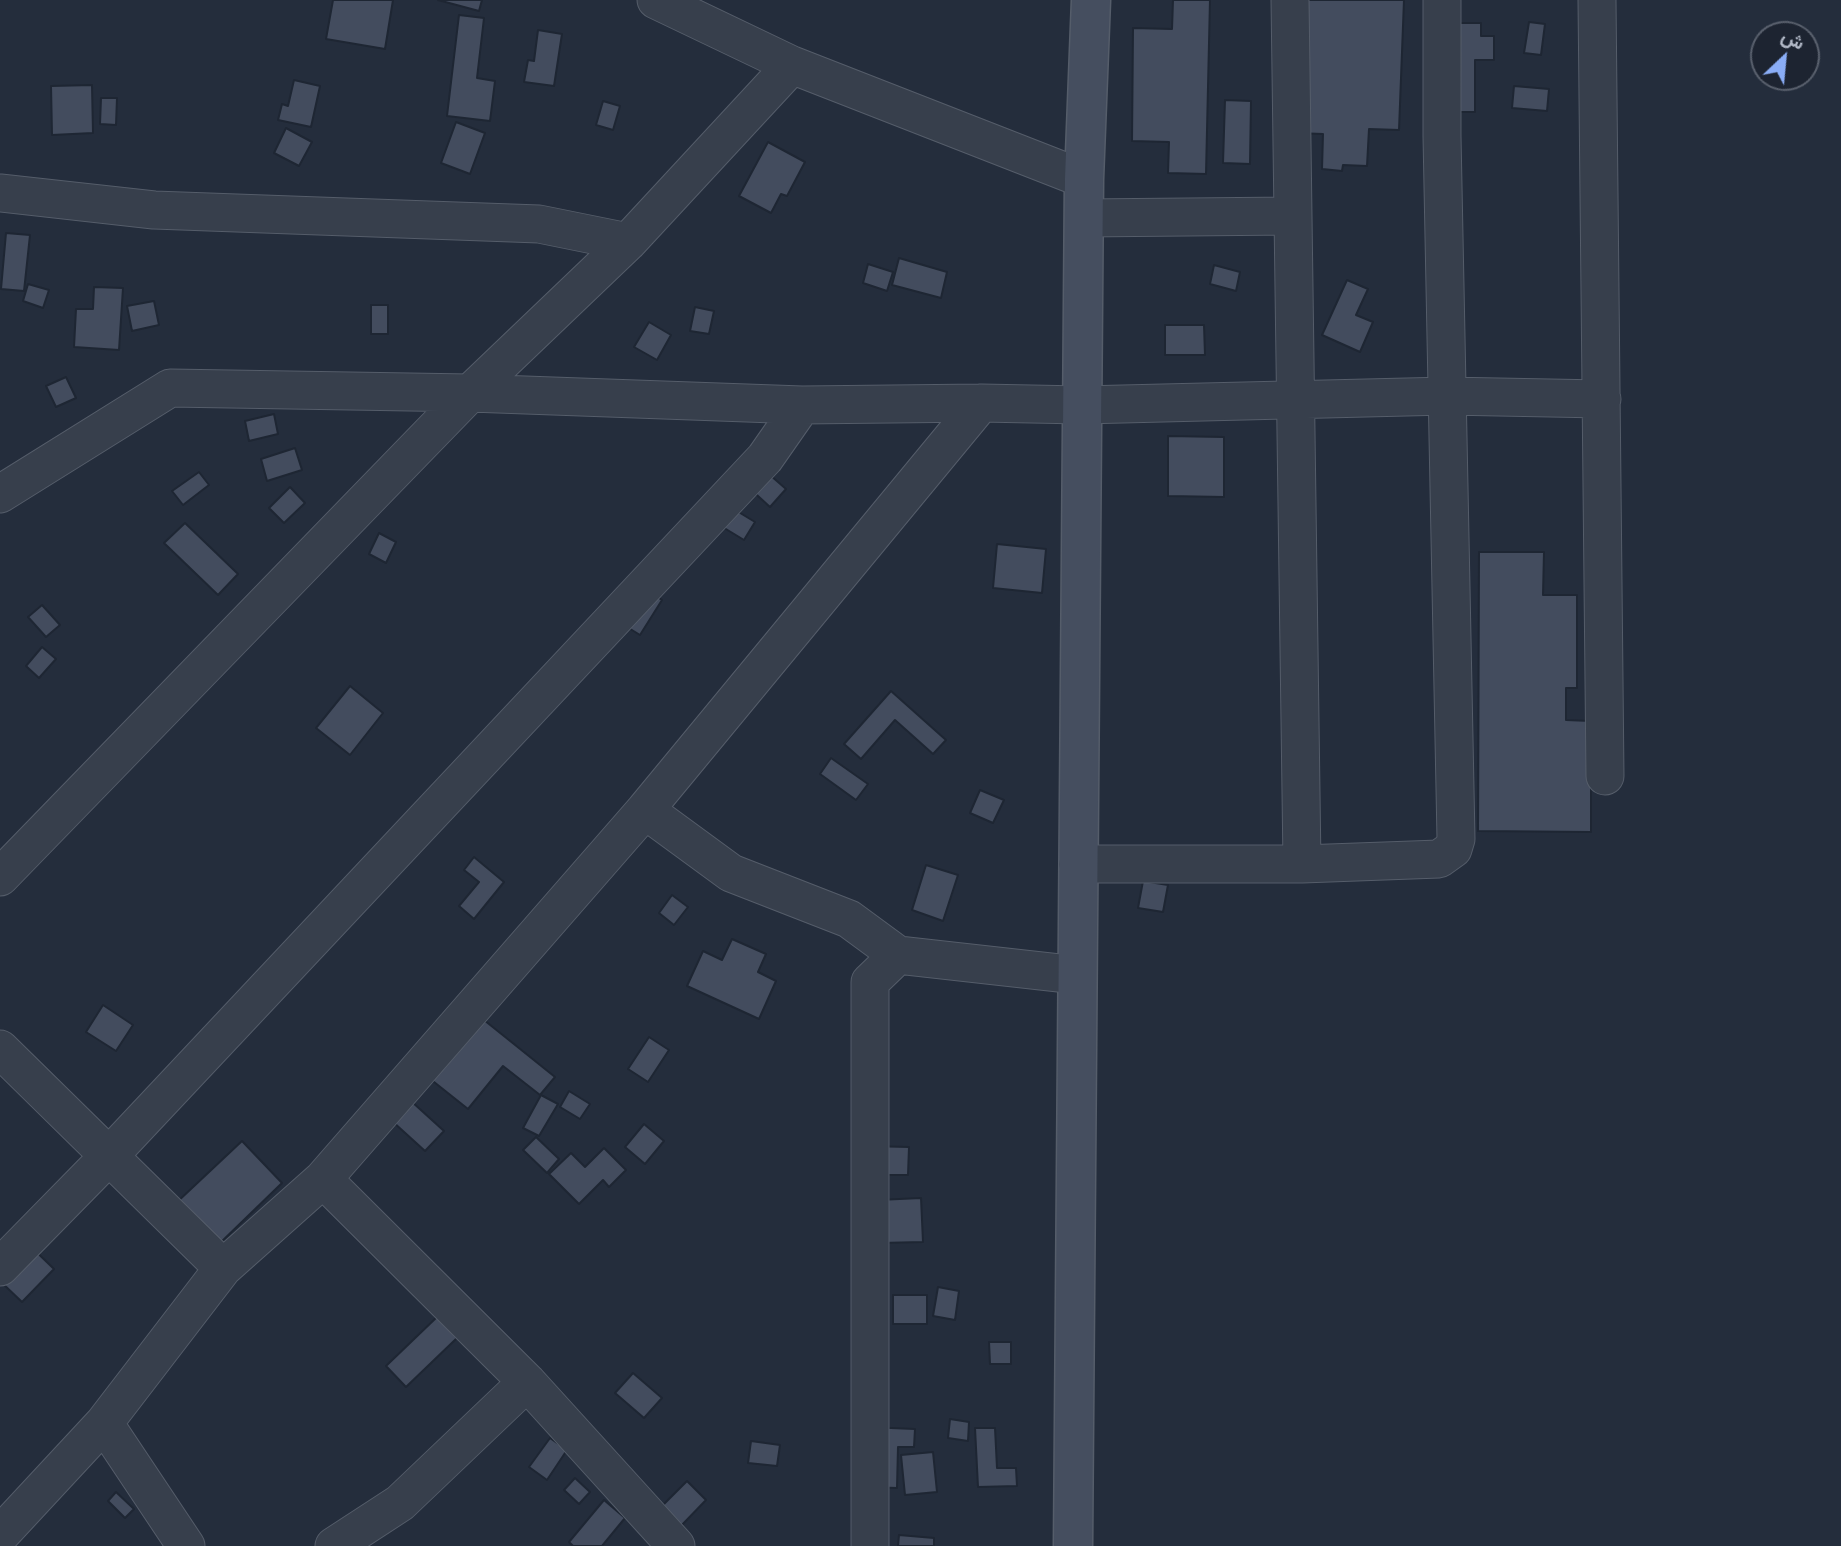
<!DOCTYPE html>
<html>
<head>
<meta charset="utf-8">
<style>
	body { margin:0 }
	#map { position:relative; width:1841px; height:1546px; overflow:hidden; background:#242d3c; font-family:"Exo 2",Vazirmatn,sans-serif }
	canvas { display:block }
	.north { position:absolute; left:1750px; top:21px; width:70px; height:70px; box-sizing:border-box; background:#1d2431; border:2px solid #59606d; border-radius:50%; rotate:26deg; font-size:19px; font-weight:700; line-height:28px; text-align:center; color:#b3bac8 }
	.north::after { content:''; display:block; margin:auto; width:24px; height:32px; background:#8aadf6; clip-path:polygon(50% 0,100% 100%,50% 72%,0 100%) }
</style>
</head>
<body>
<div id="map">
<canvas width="1841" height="1546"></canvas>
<div class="north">ش</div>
</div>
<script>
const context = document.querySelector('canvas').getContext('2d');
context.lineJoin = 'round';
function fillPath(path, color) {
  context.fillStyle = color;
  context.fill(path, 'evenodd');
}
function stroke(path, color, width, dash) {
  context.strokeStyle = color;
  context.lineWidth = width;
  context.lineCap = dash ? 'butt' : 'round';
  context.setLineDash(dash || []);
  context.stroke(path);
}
const building = new Path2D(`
	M333 0H393L385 49 326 39Z
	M438 0H482L479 11Z
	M1173 0H1210L1206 174 1168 173 1169 142 1132 141 1133 28 1172 29Z
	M1300 0H1404L1399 130 1369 129 1367 166 1343 165 1342 171 1322 169 1323 134 1295 133Z
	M459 15 484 18 477 78 495 81 490 121 447 116Z
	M1529 22 1545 24 1541 55 1524 53Z
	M1448 23H1481V36H1494V60H1475V112H1446Z
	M538 30 562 34 554 86 524 82 528 60 534 61Z
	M294 80 320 86 311 127 278 120 282 104 288 106Z
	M92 85 93 133 52 135 51 86Z
	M1514 86 1549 89 1547 111 1512 108Z
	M101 98H117L116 125 100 124Z
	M1225 100 1251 101 1250 164 1223 163Z
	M603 101 620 106 613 130 596 125Z
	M456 122 485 133 470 174 441 163Z
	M286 128 312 142 299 166 274 153Z
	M768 142 805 162 787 196 781 194 771 213 739 196Z
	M6 233 30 235 24 291 1 289Z
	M899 258 947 272 941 298 892 285Z
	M868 264 893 272 887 291 863 283Z
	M1214 265 1240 272 1236 291 1210 284Z
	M1347 280 1368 289 1356 315 1373 322 1360 352 1322 335Z
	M28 284 49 290 43 308 23 301Z
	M94 287 123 288 119 350 74 347 76 309H93Z
	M154 301 159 325 132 331 127 306Z
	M371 305H388V334H371Z
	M695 307 714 311 709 334 690 331Z
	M649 322 671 335 657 360 634 347Z
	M1165 325H1204L1205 355H1165Z
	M66 377 76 398 56 407 46 386Z
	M274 414 278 434 249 441 245 421Z
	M1168 436 1224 437V497L1168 496Z
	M295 448 302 470 267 481 261 459Z
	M762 468 786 489 770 507 746 485Z
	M199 472 209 485 183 505 172 491Z
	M290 487 305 503 284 523 269 508Z
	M727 505 755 522 744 540 716 523Z
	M185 523 238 574 218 595 164 543Z
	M379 533 396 542 386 563 369 554Z
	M997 544 1046 549 1042 593 993 588Z
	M1479 552H1544L1543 595H1577V688H1566V720L1591 721V832L1478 831Z
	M629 579 662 600 640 635 606 614Z
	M42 605 60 625 46 637 28 617Z
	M42 647 56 659 39 678 26 666Z
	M350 686 383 713 350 755 316 728Z
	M891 691 946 740 933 754 895 720 861 759 844 744Z
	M831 758 868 784 856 800 820 774Z
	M980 790 1004 800 993 823 970 813Z
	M474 857 504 882 474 919 459 906 479 882 464 870Z
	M926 865 958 875 943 921 912 910Z
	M1143 881 1168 885 1163 912 1138 908Z
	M672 895 688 907 674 925 659 913Z
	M732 939 766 954 758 972 776 981 759 1019 687 986 703 951 722 960Z
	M103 1005 133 1025 116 1051 86 1032Z
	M479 1016 555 1077 540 1095 503 1066 468 1109 429 1078Z
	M649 1037 669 1050 648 1082 628 1069Z
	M400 1091 444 1131 425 1151 381 1111Z
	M569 1091 590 1104 580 1119 560 1107Z
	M541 1095 558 1104 539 1136 523 1128Z
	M644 1124 664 1141 645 1164 625 1147Z
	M536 1137 559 1159 547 1173 523 1150Z
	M242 1141 282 1183 216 1247 175 1204Z
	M867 1146 909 1147 908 1175H867Z
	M604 1148 626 1170 609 1187 603 1180 579 1204 549 1174 571 1153 585 1167Z
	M921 1198 923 1242 880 1243 878 1200Z
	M22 1238 54 1269 22 1302 0 1281Z
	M938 1287 959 1291 955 1320 933 1316Z
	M893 1295H927V1324H893Z
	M437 1317 457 1338 406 1387 386 1366Z
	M989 1342H1011V1364H990Z
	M633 1373 662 1398 644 1418 615 1393Z
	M950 1419 969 1422 968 1441 948 1438Z
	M867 1427 915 1429 914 1447H898L897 1488 865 1487Z
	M975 1428H995L997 1468H1016L1017 1486 978 1487Z
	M550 1438 567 1450 547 1480 529 1467Z
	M751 1441 780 1445 777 1466 748 1463Z
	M933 1452 937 1492 905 1495 901 1455Z
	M575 1478 590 1492 579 1504 564 1490Z
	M687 1481 706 1500 679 1528 659 1509Z
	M116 1492 134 1509 125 1518 108 1501Z
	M604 1500 625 1518 602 1546H573L569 1542Z
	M899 1535 934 1538V1546H898Z`);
const street = new Path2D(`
	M656 0 792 65 1084 179
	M1290 0 1302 864
	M1597 0 1605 776
	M0 193 154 210 539 224 628 242
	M1084 218 1291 216
	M0 494 170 388 470 393 802 405 981 403 1082 405 1447 396 1602 399
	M645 810 731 873 849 919 898 955 1077 975
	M1078 864H1302L1439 859 1453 849 1456 839 1442 136V0
	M0 877 470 393 628 242 792 65
	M0 1049 223 1268
	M323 1179 527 1382 676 1546
	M0 1267 109 1156 765 458 802 405
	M104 1423 186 1546
	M0 1535 104 1423 223 1268 323 1179 645 810 981 403
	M334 1546 400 1503 527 1382
	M870 1546V982L898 955`);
const secondary = new Path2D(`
	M1073 1546 1084 179 1091 0`);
fillPath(building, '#434c5e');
stroke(building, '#1e2633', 2);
stroke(street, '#555d6a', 39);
stroke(secondary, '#555d6a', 41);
stroke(street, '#373f4c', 37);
stroke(secondary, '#454e5f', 38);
</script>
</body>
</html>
